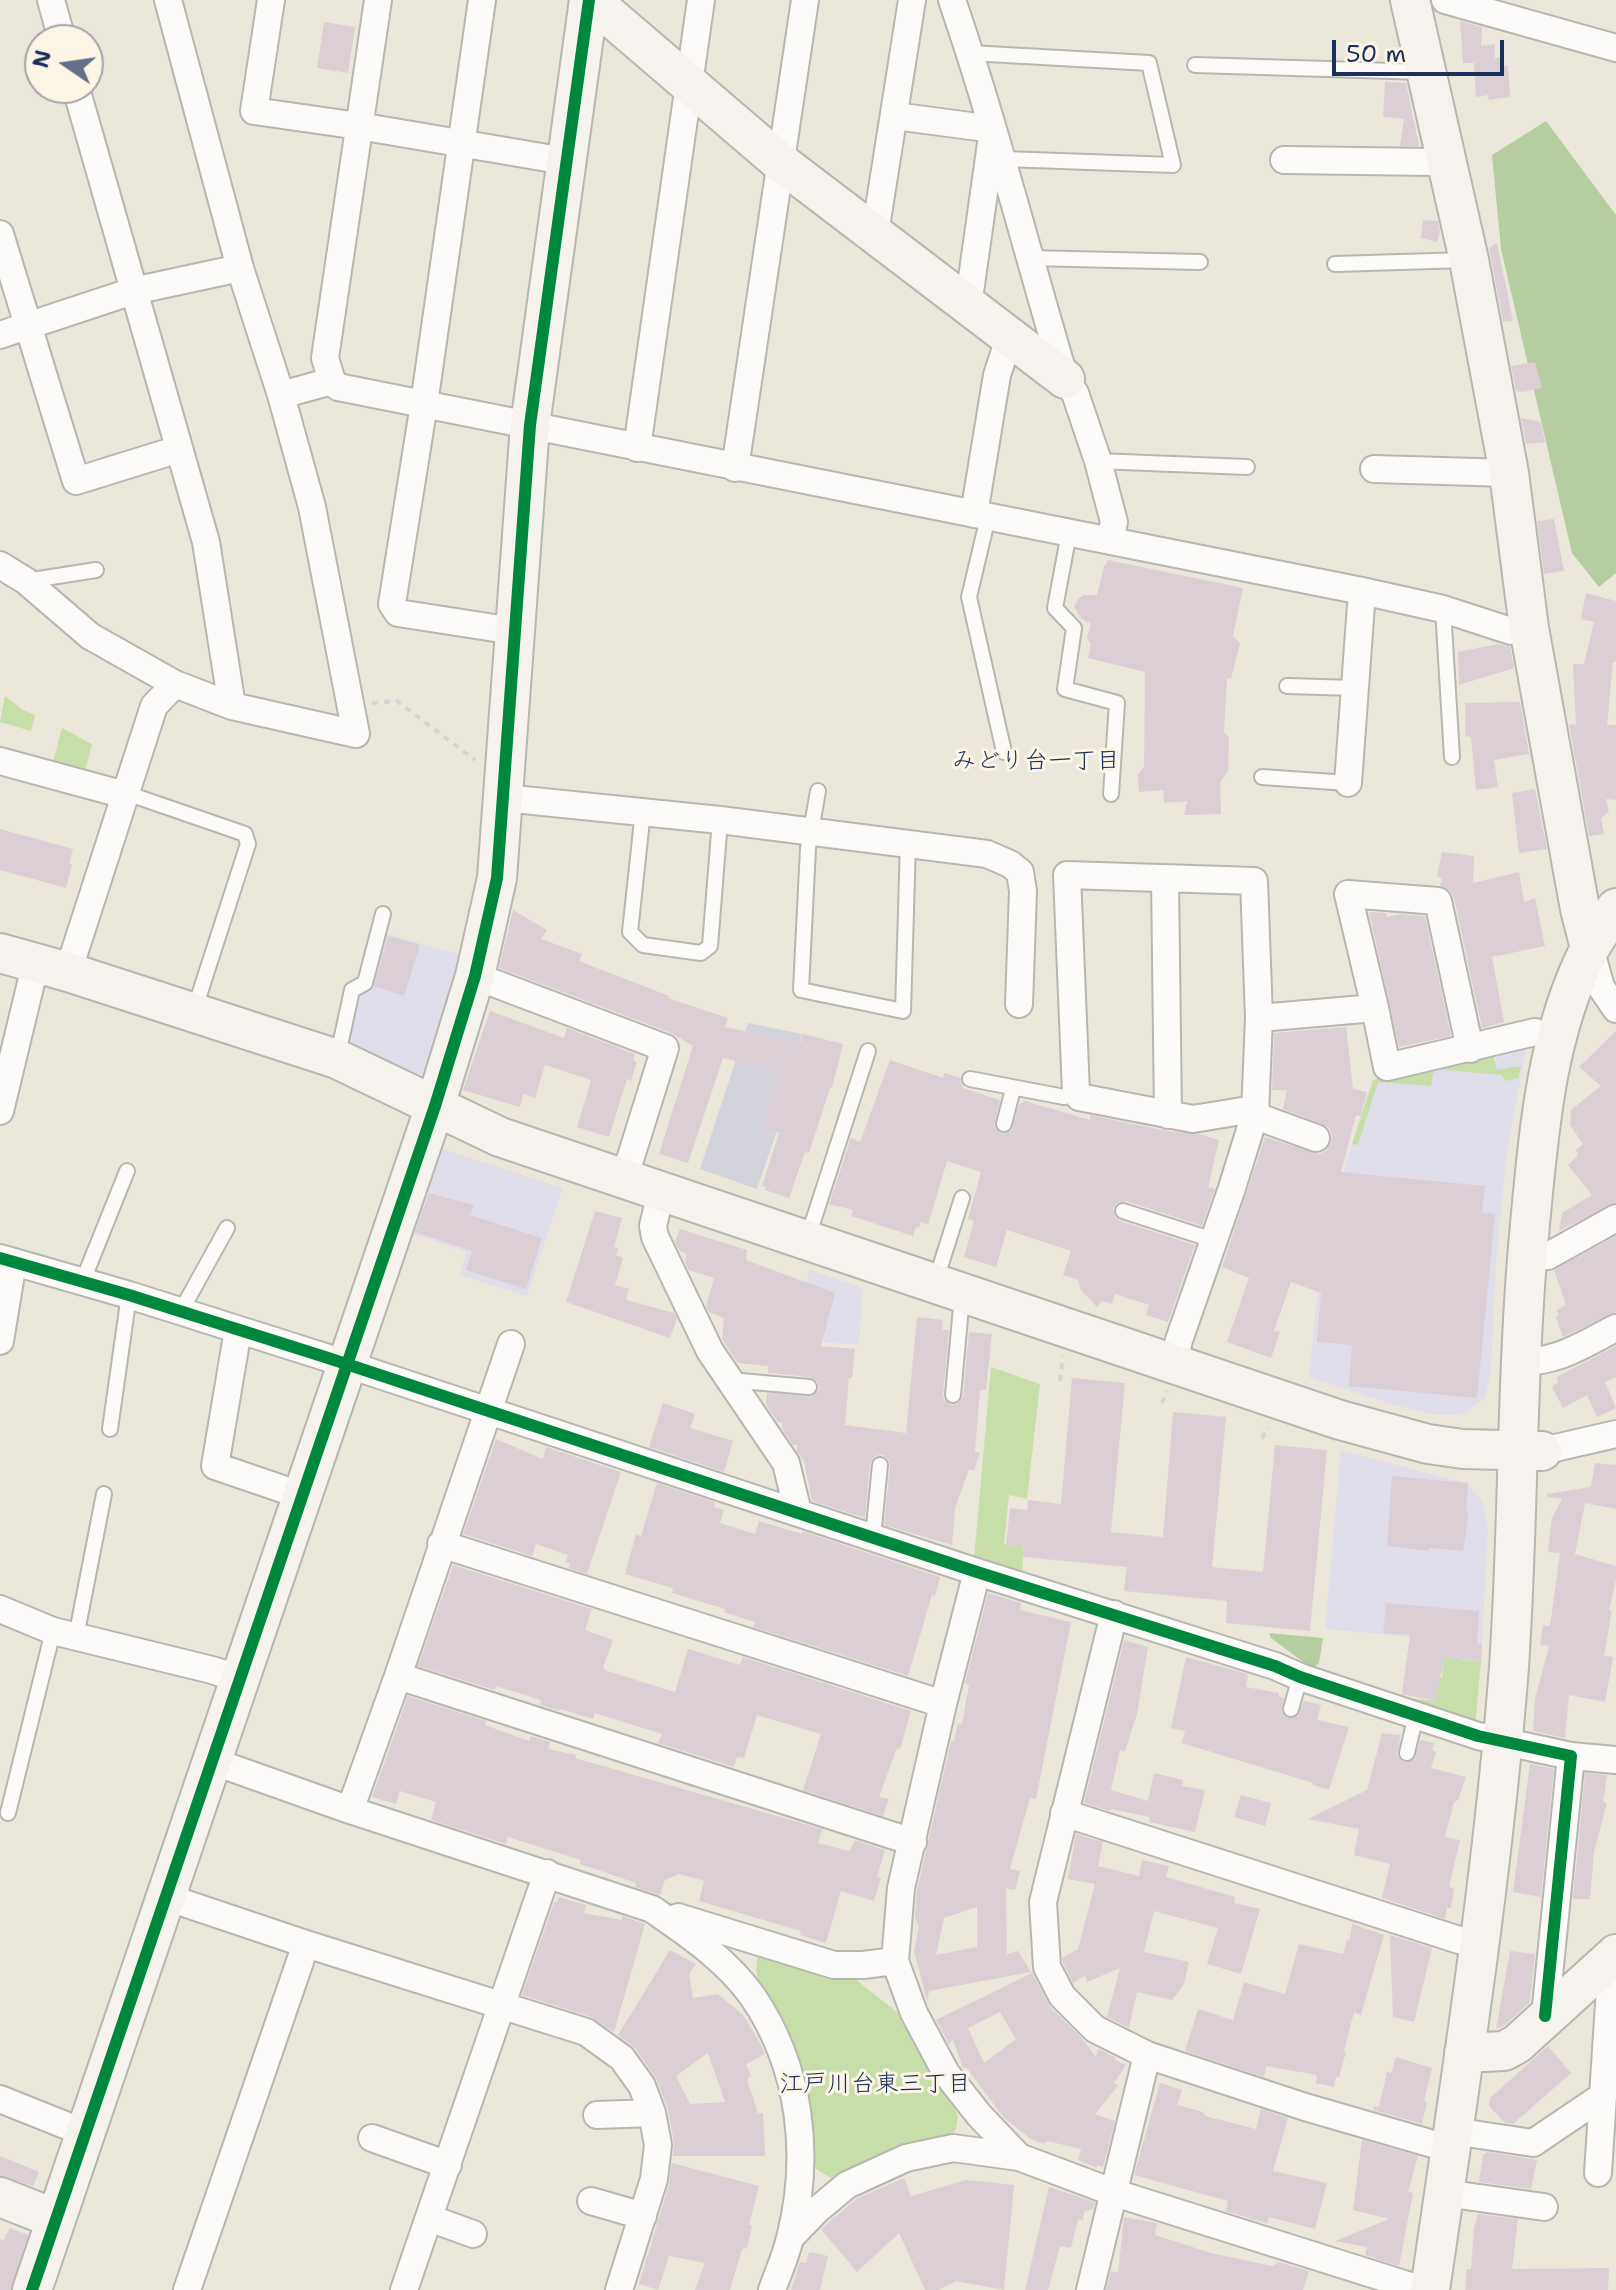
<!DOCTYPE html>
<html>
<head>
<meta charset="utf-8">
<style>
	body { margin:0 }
	#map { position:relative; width:1616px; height:2290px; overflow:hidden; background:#ebe7da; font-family:"Shantell Sans",sans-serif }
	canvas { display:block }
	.north { position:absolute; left:24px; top:24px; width:80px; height:80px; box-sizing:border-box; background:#fcf5e5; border:2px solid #a2a6af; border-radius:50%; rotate:283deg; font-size:22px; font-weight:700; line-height:32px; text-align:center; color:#1b2f5e }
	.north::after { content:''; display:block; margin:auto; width:28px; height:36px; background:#646f89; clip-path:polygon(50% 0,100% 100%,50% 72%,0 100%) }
	.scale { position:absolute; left:1332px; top:40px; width:172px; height:36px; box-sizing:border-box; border:4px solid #1b2f5e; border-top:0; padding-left:10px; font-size:24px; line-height:28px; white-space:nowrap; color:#1b2f5e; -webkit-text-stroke:6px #fcf5e5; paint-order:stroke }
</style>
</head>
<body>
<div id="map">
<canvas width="1616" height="2290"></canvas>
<div class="north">N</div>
<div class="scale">50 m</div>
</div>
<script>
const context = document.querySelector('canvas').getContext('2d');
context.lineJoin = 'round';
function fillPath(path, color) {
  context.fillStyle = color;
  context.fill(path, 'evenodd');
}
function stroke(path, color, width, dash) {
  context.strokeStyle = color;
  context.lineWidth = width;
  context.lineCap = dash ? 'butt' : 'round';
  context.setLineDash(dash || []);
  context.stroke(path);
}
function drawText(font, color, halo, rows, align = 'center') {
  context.font = font + ' "Shantell Sans","Klee One",sans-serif';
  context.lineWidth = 6;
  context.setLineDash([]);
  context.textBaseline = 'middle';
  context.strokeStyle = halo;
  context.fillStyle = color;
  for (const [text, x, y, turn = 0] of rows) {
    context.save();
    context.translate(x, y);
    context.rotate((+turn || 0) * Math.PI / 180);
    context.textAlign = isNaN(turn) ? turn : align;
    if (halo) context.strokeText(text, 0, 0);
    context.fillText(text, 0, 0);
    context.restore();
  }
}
const built = new Path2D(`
	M382 932 467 957 435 1068 421 1076 350 1051 349 1042 363 985Z
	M1518 1048H1526L1506 1158 1496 1264 1491 1370 1485 1398 1464 1414 1436 1415 1391 1404 1309 1377 1328 1188H1338L1373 1080Z
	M434 1146 563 1188 527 1296 460 1275 466 1252 406 1231Z
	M810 1270 863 1288 859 1345 787 1339Z
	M1341 1450 1468 1484 1483 1503 1488 1528 1482 1643 1325 1629Z`);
const industrial = new Path2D(`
	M748 1023 802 1034 789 1079 794 1081 757 1189 700 1169Z`);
const green = new Path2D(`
	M5 696 23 710 35 715 31 731 0 722Z
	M62 728 92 744 84 776 52 766Z
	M1493 1054 1497 1070 1521 1066 1518 1078 1506 1081 1501 1075 1434 1069 1431 1086 1378 1082 1358 1145 1352 1144 1373 1080Z
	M991 1367 1040 1384 1027 1499 1009 1495 1004 1544 1014 1546 1015 1542H1024L1022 1575 974 1559Z
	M1443 1654 1462 1660 1481 1661 1475 1728 1400 1697 1436 1701 1439 1678H1442Z
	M758 1951 850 1975 903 2017 952 2101 958 2117 956 2129 948 2139 831 2178 816 2169 807 2128 760 1992 756 1969Z`);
const forest = new Path2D(`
	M1546 121 1616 215V573L1599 587 1572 553 1501 249 1492 155Z
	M1269 1633 1323 1638 1319 1663 1314 1667 1306 1664 1271 1638Z`);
const building = new Path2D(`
	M1460 21 1482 27 1481 46 1495 44V58L1503 57V66H1508L1510 97 1488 100 1489 95 1476 97 1474 63H1463Z
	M324 22 355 27 348 73 317 68Z
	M1385 82 1406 83 1419 146H1400L1404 119 1383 117Z
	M1423 220 1438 221 1440 231 1437 242 1421 238Z
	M1497 243 1513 321 1503 322 1489 248Z
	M1535 362 1542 388 1523 392 1516 391 1511 366Z
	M1521 418 1541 422 1545 442 1526 444Z
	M1554 519 1564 571 1544 574 1537 521Z
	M1108 560 1243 588 1233 636 1240 643 1231 679 1227 678 1224 732 1229 738 1228 771 1220 782 1221 814 1184 815 1187 801 1164 803 1163 790 1139 792 1138 774 1144 767 1145 672 1088 658 1091 645 1087 638 1091 624 1082 619 1074 607 1078 599 1084 595H1097L1104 567Z
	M1586 593 1616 601V662H1613L1607 725H1616V800L1606 799 1609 812 1601 818 1604 834 1589 836 1569 724 1576 725 1573 664H1584L1594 622 1581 619Z
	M1498 644 1510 647 1514 668 1459 685 1458 652Z
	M1520 702 1529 754 1494 760 1498 787 1476 790 1471 737 1465 736V703Z
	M1535 789 1547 849 1519 853 1512 793Z
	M0 829 73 849 69 863 72 864 66 888 0 870Z
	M1442 852 1474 856 1473 883 1519 872 1524 902 1535 898 1545 946 1492 957 1504 1022 1482 1028 1454 898 1449 890 1440 885 1442 878 1437 876Z
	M513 910 547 930 541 939 582 954 579 961 669 996 668 998 728 1018 725 1027 800 1043 803 1034 843 1044 832 1088H830L809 1153 805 1152 789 1198 765 1190 766 1187 762 1186 779 1133 762 1127 781 1071 723 1058 688 1163 659 1154 693 1046 671 1033 499 968Z
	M1369 912 1386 913 1387 917 1400 914 1425 916 1451 1036 1399 1047Z
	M388 936 420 945 404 996 374 986Z
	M490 1011 564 1038 567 1028 635 1054 633 1061 637 1062 631 1081 627 1079 609 1137 577 1127 591 1080 545 1065 535 1098 523 1094 520 1107 463 1090Z
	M1346 1027 1353 1089 1367 1092 1361 1116 1356 1115 1341 1172 1485 1186 1482 1213 1495 1214 1477 1398 1349 1386 1352 1345 1317 1342 1321 1293 1291 1282 1274 1331 1280 1332 1271 1358 1227 1342 1249 1278 1222 1267 1265 1137 1318 1154 1326 1151 1331 1143 1332 1134 1328 1127 1283 1109 1287 1090H1272L1274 1033Z
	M1616 1031V1202L1559 1231 1562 1213 1592 1195 1568 1165 1578 1155 1576 1150 1583 1144 1570 1125 1571 1110 1601 1086 1579 1067Z
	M890 1060 943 1078 944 1073 960 1078 963 1088 1000 1100 994 1126 1002 1134 1012 1130 1019 1105 1025 1101 1090 1120V1115L1167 1131 1199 1134 1219 1140 1208 1187 1215 1189 1202 1226 1126 1201 1117 1203 1113 1209 1115 1217 1120 1221 1195 1245 1168 1322 1146 1315 1149 1305 1115 1294 1112 1304 1102 1301 1097 1307 1081 1290 1078 1280 1063 1275 1071 1251 1007 1230 996 1267 964 1257 974 1221 968 1219 981 1172 947 1161 928 1225 921 1222 919 1228 916 1227 913 1236 851 1216 853 1210 829 1204 851 1138 860 1142Z
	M429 1193 474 1205 470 1215 542 1238 526 1289 466 1270 472 1251 415 1232Z
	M595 1211 622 1218 614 1247 618 1248 616 1255 623 1258 615 1285 629 1289 626 1300 674 1313 677 1319 670 1338 566 1302Z
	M680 1229 747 1250 746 1260 835 1293 821 1346 855 1349 852 1378H849L845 1425 906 1433 917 1317 943 1320 942 1329 949 1330 943 1394 944 1400 951 1405 958 1404 963 1397 969 1332 992 1334 986 1390H980L975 1452 980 1453 974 1471 969 1469 955 1508 952 1545 884 1525 890 1466 889 1460 882 1455 875 1456 870 1463 865 1518 812 1501 804 1461 797 1451V1445H793L782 1429 783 1423 778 1422 766 1405 767 1393 812 1396 819 1389 818 1382 810 1377 768 1373V1366L738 1363 722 1339 724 1318 709 1312 706 1306 714 1278 689 1270 685 1262 687 1254 680 1251 675 1242Z
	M1616 1236V1312L1563 1337 1556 1317 1559 1315 1556 1310 1566 1305 1554 1270Z
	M1616 1346V1377L1605 1382 1616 1408 1597 1417 1587 1395 1563 1408 1552 1387 1558 1382 1557 1377Z
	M1072 1378 1125 1383 1111 1532 1163 1537 1173 1412 1226 1417 1212 1567 1263 1572 1275 1445 1327 1450 1310 1631 1226 1623 1227 1601 1124 1591 1127 1567 1023 1557 1024 1546 1006 1545 1010 1508 1027 1510 1028 1500 1061 1504Z
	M663 1403 695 1414 690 1428 733 1441 724 1472 649 1447Z
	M496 1439 543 1459 546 1447 621 1472 587 1574 568 1568 570 1564 566 1562 568 1555 536 1544 532 1556 463 1534Z
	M1595 1463 1616 1465V1509L1585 1503 1575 1554 1616 1566V1580L1609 1610H1612L1604 1656 1613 1657 1605 1702 1569 1695 1565 1738 1533 1731 1535 1699 1549 1646 1540 1645 1543 1625 1550 1626 1560 1553 1548 1552 1552 1518 1562 1499 1547 1497V1494L1591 1487Z
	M1392 1476 1468 1483 1466 1511H1469L1463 1551 1430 1548 1429 1551 1387 1546Z
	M657 1483 715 1502 714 1507 724 1510 720 1523 755 1534 759 1521 802 1534V1531L940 1577 935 1596 932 1595 908 1676 753 1627 755 1622 724 1612 725 1609 672 1593 673 1588 625 1574 636 1534 641 1536Z
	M453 1565 592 1609 585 1630 613 1640 603 1668 607 1671 675 1692 688 1649 740 1665 743 1657 911 1711 900 1749 897 1748 879 1797 889 1799 883 1816 803 1790 821 1734 757 1715 744 1758 737 1757 734 1767 658 1743 662 1734 595 1713 593 1719 560 1709V1711L540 1705 541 1700 496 1686 495 1690 418 1666Z
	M988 1593 1021 1603 1020 1610 1071 1622 1036 1799 1030 1798 1010 1869 1020 1871 1015 1890 1006 1888 1007 1954 1018 1951 1031 1972 929 1991 927 2001 914 1951 919 1926 915 1918 917 1890 951 1741H954L958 1723 962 1724 969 1685 965 1683ZM977 1907V1947L936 1955 944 1918Z
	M1386 1603 1479 1611 1477 1643H1482L1481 1661 1444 1658 1436 1701 1402 1694 1410 1635 1383 1633Z
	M1124 1640 1148 1647 1137 1714 1125 1751 1120 1750 1111 1790 1148 1801 1154 1773 1183 1780 1182 1786 1205 1790 1195 1832 1149 1822 1150 1817 1111 1809 1110 1811 1084 1803Z
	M1186 1657 1248 1674 1246 1687 1279 1693V1697L1284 1698 1281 1711 1288 1718 1298 1716 1304 1701 1321 1705 1317 1720 1349 1727 1329 1790 1313 1785V1783L1182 1743 1185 1731 1171 1728Z
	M408 1696 486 1721 485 1725 529 1741 531 1736 550 1742 548 1749 576 1755 575 1758 822 1829 818 1843 849 1851 855 1840 885 1850 877 1877 881 1878 874 1901 841 1891 826 1943 800 1935 801 1931 699 1901 704 1881 679 1874 665 1880 660 1895 635 1887 636 1883 580 1864 581 1860 508 1837 506 1844 431 1820 436 1802 400 1791 396 1804 372 1797Z
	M1382 1733 1401 1735 1397 1755 1404 1762 1415 1759 1420 1740 1434 1743 1432 1750 1436 1752 1431 1768 1466 1777 1458 1800 1454 1802 1445 1837 1460 1840 1449 1887 1454 1888 1451 1908H1447L1445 1919 1382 1898 1390 1864 1354 1855 1359 1829 1308 1819 1367 1790Z
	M1530 1764 1554 1769 1541 1897 1513 1892Z
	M1585 1773 1607 1775 1603 1802 1607 1803 1594 1852 1590 1899H1573Z
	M1241 1795 1271 1803 1265 1826 1234 1817Z
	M1076 1834 1103 1842 1098 1866 1139 1876 1142 1860 1169 1866 1166 1877 1235 1897 1234 1903 1260 1909 1241 1974 1207 1964 1218 1928 1154 1911 1144 1952 1189 1962 1184 1984 1172 2000 1137 1992 1129 2028 1107 2017 1120 1968 1087 1982 1085 1975 1073 1983 1063 1963 1062 1958 1078 1949 1095 1884 1068 1879Z
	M558 1897 586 1905 584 1913 622 1920V1916L645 1924 614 2032 591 2017 522 1995 554 1902 557 1903Z
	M1352 1924 1384 1935 1361 2015 1354 2012 1344 2051 1346 2052 1339 2077H1336L1334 2087 1316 2083 1317 2075 1266 2066 1264 2077 1185 2051 1198 2009 1233 2020 1244 1982 1285 1994 1299 1944 1343 1954 1347 1939 1350 1940Z
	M1390 1935 1432 1948 1414 2022 1393 2017Z
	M670 1950 696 1964 689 1974 693 1998 718 1994 743 2015 760 2043 765 2054 746 2064 751 2076 747 2080 758 2113H763L765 2156H673L674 2142 668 2110 657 2080 635 2048 618 2035ZM708 2053 725 2102 690 2104 676 2076Z
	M1510 1951 1535 1954 1531 1991 1529 2003 1504 2026 1496 2029Z
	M1032 1973 1050 2007 1080 2036 1096 2057 1098 2049 1115 2057V2060L1126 2065 1114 2083 1118 2086 1095 2114 1115 2121 1103 2167 1097 2165V2168L1078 2160 1081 2149 1047 2141 1044 2144 1031 2139 1004 2118 966 2067 963 2068 953 2040 949 2044 936 2020ZM1000 2012 1016 2039 984 2063 968 2028Z
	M1548 2046 1571 2073 1513 2124 1504 2122 1489 2106 1490 2098Z
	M1396 2057 1432 2068 1424 2101 1427 2102 1422 2124 1373 2110 1374 2106 1379 2107 1387 2072 1391 2073Z
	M1160 2083 1182 2090 1177 2105 1203 2112 1205 2116 1256 2129 1261 2109 1288 2118 1273 2171 1327 2183 1315 2229 1269 2217 1267 2223 1255 2220 1226 2211 1228 2201 1134 2175Z
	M1362 2140 1418 2156 1408 2192 1413 2193 1399 2266 1365 2255 1367 2247 1335 2241 1389 2219 1353 2210Z
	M1488 2152 1537 2160 1531 2189 1479 2182 1483 2155Z
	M0 2156 39 2172 33 2186 0 2176Z
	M672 2163 759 2186 749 2225 752 2226 747 2248 742 2249 730 2290H695L705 2263 669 2256 658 2290 639 2284 669 2184Z
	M904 2178 911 2196 966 2180 1014 2185 1004 2290 956 2281 938 2290H925L899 2233 857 2272 821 2229 856 2199Z
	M1049 2187 1095 2202 1093 2209 1084 2212 1083 2220 1078 2219 1071 2248 1060 2246 1048 2290H1025Z
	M1478 2214 1518 2219 1512 2269 1609 2268 1608 2290H1465L1467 2269H1471L1474 2228Z
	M1124 2217 1157 2223 1155 2235 1211 2253 1272 2266 1279 2262 1309 2271 1303 2290H1106L1111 2271 1118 2273Z
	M10 2228 28 2235 11 2290H0V2239L4 2240Z
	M809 2252 828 2256 820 2290H791L800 2262 806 2263Z`);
const path = new Path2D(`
	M372 703 397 701 475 760
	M1060 1381 1063 1356
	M1162 1403 1167 1391
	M1262 1438 1269 1427`);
const lane = new Path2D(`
	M970 53 1149 63 1173 165 1004 159
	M1195 65 1425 72
	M1029 258 1200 262
	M1335 264 1466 260
	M1098 461 1247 467
	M988 517 969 597 1004 752
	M1069 533 1055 608 1074 628 1065 689 1117 703 1111 794
	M26 581 96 570
	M1443 609 1452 757
	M1287 686 1355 688
	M1262 777 1348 783
	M818 791 808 848 801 990 903 1011 908 843
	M126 793 245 834 248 844 194 1011
	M643 811 630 932 643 945 701 953 710 946 720 820
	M337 1059 352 990 365 983 383 914
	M970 1079 1064 1097 1076 1093
	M1004 1124 1013 1089
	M1123 1211 1213 1240
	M807 1240 868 1051
	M86 1283 88 1268 127 1171
	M935 1283 962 1198
	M181 1311 227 1228
	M729 1380 809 1387
	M953 1395 962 1296
	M110 1429 129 1295
	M873 1537 880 1465
	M76 1637 104 1494
	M1291 1709 1300 1677
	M1407 1753 1416 1715
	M8 1813 53 1631`);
const street = new Path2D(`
	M51 0 62 40
	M271 0 254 111 359 126 565 161
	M378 0 325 358 332 381 338 387 1362 591 1443 609 1511 631 1529 628
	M482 0 424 404 392 604 398 613 514 631
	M952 0C995 125 1027 252 1065 379L1075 393 1098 461 1114 522 1110 541
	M1445 0 1616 48
	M76 88 206 542 232 706
	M895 116 993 129 968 306
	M1284 160 1435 162 1447 159
	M875 233 912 0
	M0 234 76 481 179 449
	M0 335 133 291 240 268
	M281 395 332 381
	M637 448 701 0
	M735 468 805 0
	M1374 469 1509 473
	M974 514 997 375 1010 336
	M0 565 26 581 90 636 175 684 232 706 356 734 312 507 281 395 240 268 168 0
	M0 761 125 795
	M1348 783 1362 591
	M504 798 720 820 987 854 1010 864 1020 872 1023 891 1019 1004
	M1165 879 1168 1115
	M1590 948 1601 987 1616 1009
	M68 972 154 706 175 684
	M475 976 665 1048 624 1179
	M1375 1008 1348 894 1438 901 1470 1049
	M1259 1018 1375 1008 1387 1067 1535 1032 1556 1038
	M0 1111 36 962
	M661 1192 653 1226 655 1237 710 1351 786 1463 798 1512
	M1527 1257 1548 1256 1616 1218
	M0 1258 129 1295 325 1357 977 1572 1275 1666 1300 1677 1478 1736 1571 1756 1545 2016
	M238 1330 215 1466 303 1496
	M0 1341 13 1262
	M1519 1362C1559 1362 1582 1345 1616 1328
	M1174 1364 1179 1340 1231 1191 1255 1114 1259 1018 1254 881 1067 875 1076 1093 1079 1097 1193 1119 1242 1111 1316 1138
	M1542 1451 1616 1434
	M441 1544 943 1704
	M977 1572 943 1704 901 1888 895 1961 914 2013 946 2073 979 2115 1019 2157
	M0 1609 53 1631 212 1670 240 1679
	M1114 1614 1043 1902 1047 1967 1062 1996 1095 2029 1147 2055 1305 2107 1450 2149
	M398 1676 913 1842
	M1571 1756 1616 1760
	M212 1761 350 1810 652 1909C688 1934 727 1960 753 1997 801 2068 811 2156 790 2238 786 2256 778 2273 772 2290
	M350 1810 398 1676 511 1344
	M1064 1813 1459 1940 1479 1944
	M166 1897 306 1944 586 2032 622 2058 642 2086 652 2113 658 2145 654 2179 619 2290
	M678 1917 834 1965H863L895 1961
	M0 2099 85 2133
	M597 2115 652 2113
	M1453 2131 1533 2143 1604 2095
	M372 2138 448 2165
	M1598 2173 1612 1957
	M1444 2193 1544 2207
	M591 2201 643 2216
	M429 2218 473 2234
	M790 2238 817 2210 847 2185 906 2158 953 2148 1019 2157 1115 2193 1407 2285 1430 2290
	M187 2290 306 1944
	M404 2290 547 1873
	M1090 2290 1147 2055`);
const secondary = new Path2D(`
	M591 0 780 162 1065 379
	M1410 0 1469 260 1509 473 1529 628 1580 909 1590 948
	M0 953 68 972 337 1059 500 1137 1340 1420 1428 1444 1463 1449 1542 1451
	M1464 2053 1504 2051 1517 2044 1616 1954
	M0 2197 56 2219
	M32 2290 435 1106 475 976 497 878 530 425 589 0
	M1430 2290C1460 2083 1493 1876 1509 1667 1519 1519 1516 1371 1530 1224 1539 1130 1546 1035 1589 950 1597 935 1607 922 1616 908`);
const cycleway = new Path2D(`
	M0 1258 129 1295 325 1357 977 1572 1275 1666 1300 1677 1478 1736 1571 1756 1545 2016
	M32 2290 435 1106 475 976 497 878 530 425 589 0`);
const neighbourhoodNames = [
	["みどり台一丁目",1036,762],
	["江戸川台東三丁目",875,2085]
];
fillPath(built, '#e0deea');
fillPath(industrial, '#d3d3dc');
fillPath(green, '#c8dea9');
fillPath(forest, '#b5cd9f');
fillPath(building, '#dbcfd5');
stroke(lane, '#b7b7b2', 18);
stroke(street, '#b7b7b2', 30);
stroke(secondary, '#b7b7b2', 42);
stroke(path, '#d5d5d5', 4, [6, 6]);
stroke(lane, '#fcfbf9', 14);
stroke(street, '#fcfbf9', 26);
stroke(secondary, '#f6f3ee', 38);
stroke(cycleway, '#00873e', 12);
drawText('24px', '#1b2f5e', '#fcf5e5', neighbourhoodNames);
</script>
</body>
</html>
